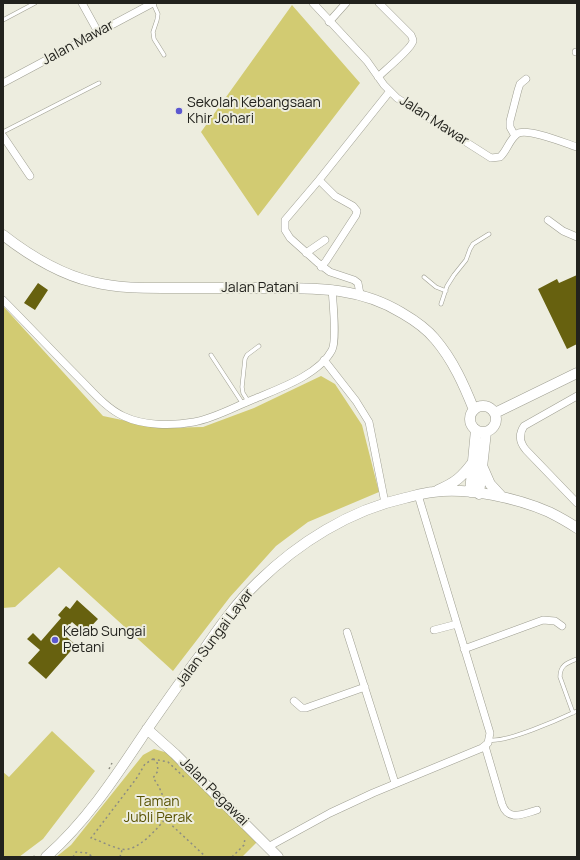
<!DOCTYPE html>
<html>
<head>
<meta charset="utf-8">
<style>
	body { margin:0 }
	#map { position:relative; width:580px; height:860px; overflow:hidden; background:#ededdf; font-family:Manrope,sans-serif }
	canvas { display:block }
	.frame { position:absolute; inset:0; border:4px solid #22221d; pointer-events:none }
</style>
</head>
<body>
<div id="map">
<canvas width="580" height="860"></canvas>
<div class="frame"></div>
</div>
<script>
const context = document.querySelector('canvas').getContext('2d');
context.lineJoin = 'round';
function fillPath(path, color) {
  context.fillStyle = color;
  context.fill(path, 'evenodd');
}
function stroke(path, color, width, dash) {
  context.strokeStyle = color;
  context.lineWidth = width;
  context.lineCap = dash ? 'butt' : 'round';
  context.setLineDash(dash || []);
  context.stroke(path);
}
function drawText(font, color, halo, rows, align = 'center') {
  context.font = font + ' Manrope,sans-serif';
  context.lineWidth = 4;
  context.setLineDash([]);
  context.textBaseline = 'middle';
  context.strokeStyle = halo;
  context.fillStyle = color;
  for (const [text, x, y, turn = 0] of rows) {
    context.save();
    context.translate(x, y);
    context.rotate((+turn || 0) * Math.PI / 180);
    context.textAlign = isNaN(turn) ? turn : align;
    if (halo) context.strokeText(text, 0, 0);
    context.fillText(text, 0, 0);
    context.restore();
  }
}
const green = new Path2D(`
	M292 5 360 83 258 216 201 132Z
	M3 306 103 416 160 428 203 427 254 408 321 376 335 384 362 425 379 492 308 522 276 546 230 597 173 671 59 567 15 607 3 608Z
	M52 731 95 771 43 839 19 857H3V772L9 777Z
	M154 749 168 753 259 840 242 857H56L71 845 143 755Z`);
const building = new Path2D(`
	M577 275V344L567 349 538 289 557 279 559 283Z
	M38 283 48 290 35 310 24 303Z
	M77 600 98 619 85 633 72 622 62 633 76 645 46 679 28 663 40 650 27 639 33 633 41 641 61 618 58 615 66 606 70 609Z`);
const path = new Path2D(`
	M153 759 157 762 158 771 153 778C162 789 165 802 168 816 158 827 138 853 121 849 111 847 101 841 91 838L136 779 145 764Z
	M153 759 168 762 185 778
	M109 769 112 763
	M165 819 206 857
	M33 857 37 854
	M73 857 76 852 87 853 93 857
	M120 857 122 850
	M232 857 244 845 245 838`);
const lane = new Path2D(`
	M153 3 158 14 157 20 153 32 154 39 164 55
	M3 20 35 3
	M3 132 99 83
	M424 277 436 287 446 291
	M441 304 447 286 454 275 466 260 470 249 473 244 489 234
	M211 355 243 404
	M248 401 243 393 242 387 245 359 247 355 259 346
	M573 713 560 677C560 665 567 663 577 659
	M489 740C506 743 560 719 577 711`);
const street = new Path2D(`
	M82 3 98 32
	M313 3 367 61 384 85 397 98 491 158 500 157C507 151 509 140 517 134 526 127 565 143 577 147
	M329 22 346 3
	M576 52H577
	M378 77C384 71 412 48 413 41 413 39 412 37 411 35L379 3
	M3 83 153 3
	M3 136 30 176
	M515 136 510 127V121L518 90 520 84 526 79
	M319 180 335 196 353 206 357 211 356 215 326 261 321 267
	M548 220 563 231 577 237
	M306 253 325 240
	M360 294 358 283 354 280 330 272 318 263 290 238 285 230V220L319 180 390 91
	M3 300C29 326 54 353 79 378 92 391 106 408 123 416 144 426 172 426 194 422 215 418 234 407 254 399 278 389 319 375 332 350 337 340 333 303 332 289
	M324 360 356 401 369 422 385 503
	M577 396 524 426C518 435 520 443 526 450L577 503
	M434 630 457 624
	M347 632 395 783
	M464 649 543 620 555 621 562 626
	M294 701 302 708H306L365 687
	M485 746 502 804C508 822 523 814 537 810
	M268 847 330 813 373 793 482 748 488 743 490 733 418 495`);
const secondary = new Path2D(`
	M3 235C30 256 59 274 93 282 121 289 149 288 177 288 207 288 238 288 268 288 316 288 360 287 402 313 414 320 426 328 435 339 453 360 464 385 474 410
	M470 419a13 13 0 1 1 26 0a13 13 0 1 1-26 0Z
	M495 413 577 373
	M483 468 490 484 502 497
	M438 490C455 483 462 477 473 462
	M470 492 476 430
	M479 494 486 432
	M147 729 175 754 278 857
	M46 857C87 821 116 776 146 731 164 705 182 679 201 654 218 629 236 603 258 582 298 543 350 510 405 498 414 496 423 493 433 492 468 487 517 498 549 512 559 517 568 522 577 528`);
const markers = [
	[179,111,4,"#5c58d0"],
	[55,640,4,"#5c58d0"]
];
const streetNames = [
	["Jalan Mawar",78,43,-28],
	["Jalan Mawar",434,121,33],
	["Jalan Patani",260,288],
	["Jalan Sungai Layar",215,638,-53],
	["Jalan Pegawai",214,792,45]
];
const poiNames = [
	["Sekolah Kebangsaan",187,103],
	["Khir Johari",187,119],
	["Kelab Sungai",63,632],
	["Petani",63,648]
];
const parkNames = [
	["Taman",158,802],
	["Jubli Perak",158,818]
];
fillPath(green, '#d2cb72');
fillPath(building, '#67610f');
stroke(lane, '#9f9f92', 4.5);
stroke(street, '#9f9f92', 8);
stroke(secondary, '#9f9f92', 11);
stroke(path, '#8d8d83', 1.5, [2, 3]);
stroke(lane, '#fff', 3.5);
stroke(street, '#fff', 7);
stroke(secondary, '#fff', 10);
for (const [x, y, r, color] of markers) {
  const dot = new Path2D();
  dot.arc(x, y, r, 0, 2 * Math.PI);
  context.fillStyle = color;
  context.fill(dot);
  stroke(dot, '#ededdf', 1.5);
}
drawText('14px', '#22221d', '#ededdf', streetNames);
drawText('14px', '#22221d', '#ededdf', poiNames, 'left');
drawText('14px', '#595304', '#ededdf', parkNames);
</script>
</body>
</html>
